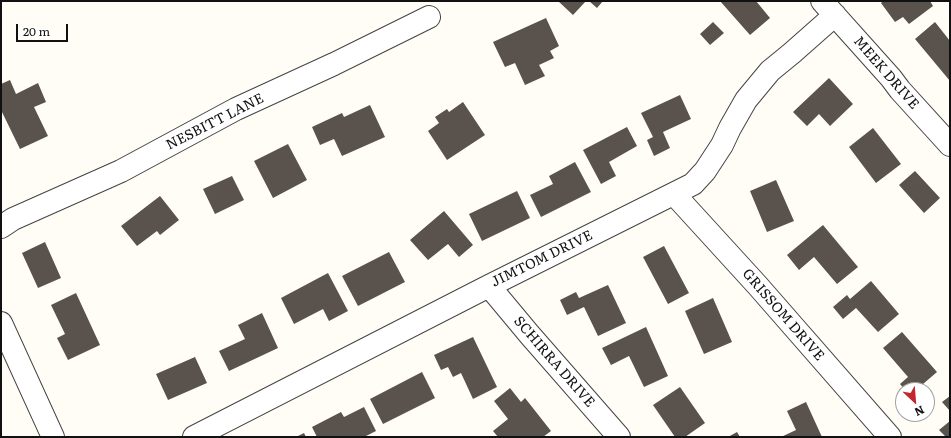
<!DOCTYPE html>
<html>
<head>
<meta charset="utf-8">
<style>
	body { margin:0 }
	#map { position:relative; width:951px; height:438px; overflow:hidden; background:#fffdf5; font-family:Literata,serif }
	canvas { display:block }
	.frame { position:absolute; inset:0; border:2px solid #111; pointer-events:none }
	.north { position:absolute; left:895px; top:382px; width:40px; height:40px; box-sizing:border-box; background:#fff; border:1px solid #a0a0a0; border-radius:50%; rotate:154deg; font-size:11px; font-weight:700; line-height:16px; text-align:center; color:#111 }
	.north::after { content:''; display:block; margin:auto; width:14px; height:18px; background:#c4262e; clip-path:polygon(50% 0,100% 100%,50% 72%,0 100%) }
	.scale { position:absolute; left:16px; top:24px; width:52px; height:18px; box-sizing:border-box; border:2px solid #111; border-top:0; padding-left:5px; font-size:12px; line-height:14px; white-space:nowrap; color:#111; -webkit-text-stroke:3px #fff; paint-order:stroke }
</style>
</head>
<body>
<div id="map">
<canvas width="951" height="438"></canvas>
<div class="frame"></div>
<div class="north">N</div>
<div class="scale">20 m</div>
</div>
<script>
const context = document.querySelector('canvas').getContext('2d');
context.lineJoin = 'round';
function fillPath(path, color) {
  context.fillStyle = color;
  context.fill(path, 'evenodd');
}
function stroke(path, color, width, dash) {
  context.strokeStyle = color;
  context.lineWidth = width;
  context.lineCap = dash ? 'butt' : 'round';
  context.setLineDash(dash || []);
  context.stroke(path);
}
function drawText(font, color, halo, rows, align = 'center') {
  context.font = font + ' Literata,serif';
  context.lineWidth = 4;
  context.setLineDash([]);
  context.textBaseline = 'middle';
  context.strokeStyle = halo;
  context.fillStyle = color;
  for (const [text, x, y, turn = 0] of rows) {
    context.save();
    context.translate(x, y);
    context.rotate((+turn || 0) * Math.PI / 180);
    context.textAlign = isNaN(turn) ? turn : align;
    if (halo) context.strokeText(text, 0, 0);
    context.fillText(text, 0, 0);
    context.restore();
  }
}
const building = new Path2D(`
	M558 1H586L573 15Z
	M589 1H603L597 8Z
	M720 1H756L770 18 750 35Z
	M883 1H930L933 6 909 24 903 17 895 22 881 3Z
	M546 18 559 46 550 51 554 58 539 65 545 76 525 85 515 63 505 67 493 42Z
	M713 22 724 33 710 45 700 34Z
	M935 22 950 41V81L915 39Z
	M829 78 853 104 830 126 819 114 807 126 793 112Z
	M10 80 16 94 38 83 46 102 34 107 48 136 20 149 1 110V84Z
	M680 95 691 119 663 132 670 148 654 156 647 140 653 137 641 113Z
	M463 102 485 135 447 160 428 131 439 123 435 117 447 109 449 112Z
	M370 105 385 137 342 156 334 139 320 145 312 127 342 113 344 117Z
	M627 127 637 146 609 162 616 176 601 184 583 150Z
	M873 128 901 164 876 183 849 147Z
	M288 144 307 180 273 198 254 161Z
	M575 162 591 192 541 217 530 195 553 184 549 176Z
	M915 171 940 198 924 213 899 185Z
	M232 176 244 200 215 214 203 189Z
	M776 180 794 221 767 232 750 191Z
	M517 191 530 218 482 241 469 214Z
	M160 196 179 220 160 235 157 231 137 246 121 226Z
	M444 211 473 245 459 257 448 244 428 260 410 240Z
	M823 225 858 267 837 284 814 257 799 270 787 255Z
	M45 242 61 278 38 288 22 253Z
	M664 246 689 293 668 304 643 257Z
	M389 252 405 282 358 306 342 276Z
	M328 273 348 311 329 321 323 309 294 324 281 298Z
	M871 281 899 314 878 332 856 308 843 319 833 307 847 295 850 299Z
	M608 285 626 323 598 336 584 307 567 315 560 300 576 292 579 298Z
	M76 293 100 345 68 360 57 338 65 334 51 305Z
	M713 298 732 342 704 354 685 311Z
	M262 313 278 348 229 371 219 351 245 339 238 325Z
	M646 327 668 376 644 387 629 356 611 365 602 348Z
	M902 332 937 372 916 390H905L900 384 908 377 883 348Z
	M473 337 497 387 473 399 461 373 453 377 448 367 441 370 434 355Z
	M195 357 207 383 168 400 156 374Z
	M422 372 435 398 383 424 370 399Z
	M680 387 705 423 685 437H675L653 405Z
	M510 388 521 402 525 398 551 431 543 437H498L493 431 508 419 494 401Z
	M950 396V411L942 402Z
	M806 402 822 437H781L796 430 787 411Z
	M364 407 376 431 364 437H317L312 427 341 412 344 417Z
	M950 421V437H946L939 430Z
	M737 432 740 437H728Z
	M304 433 306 437H296Z`);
const minor = new Path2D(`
	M822 1 891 78 900 90 950 145
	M674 194 758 286 890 437
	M1 227 13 219 121 171 236 109 334 64 429 17
	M489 286 529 334 619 437
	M1 323 53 437
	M194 437 489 286 693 184 705 171 722 145 730 128 746 100 770 71 792 53 835 15`);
const streetNames = [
	["MEEK DRIVE",886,73,49],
	["NESBITT LANE",215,122,-27],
	["JIMTOM DRIVE",542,259,-26],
	["GRISSOM DRIVE",783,315,49],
	["SCHIRRA DRIVE",554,362,49]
];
fillPath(building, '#5a524d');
stroke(minor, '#444', 24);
stroke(minor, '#fff', 22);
drawText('14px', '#111', '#fff', streetNames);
</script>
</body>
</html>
